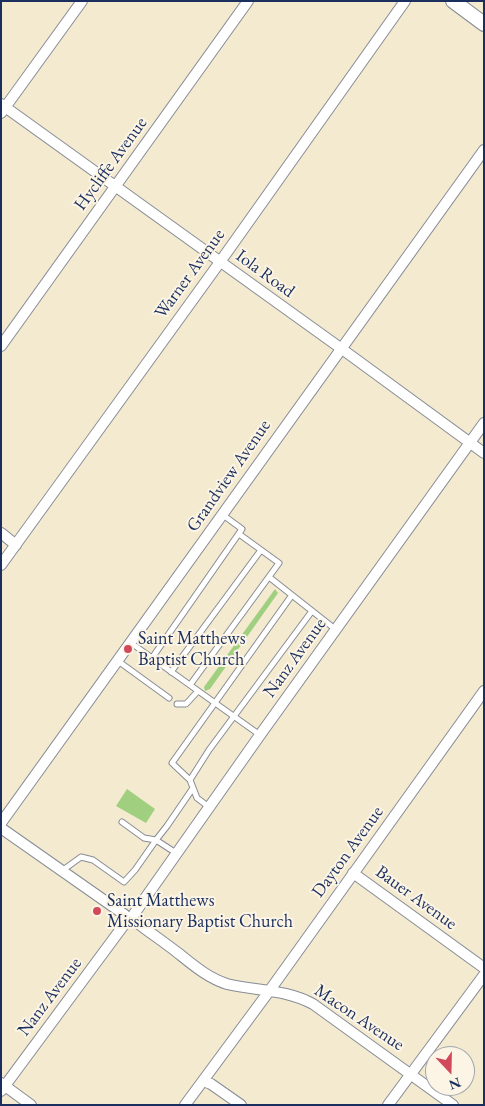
<!DOCTYPE html>
<html>
<head>
<meta charset="utf-8">
<style>
	body { margin:0 }
	#map { position:relative; width:485px; height:1106px; overflow:hidden; background:#f3eacf; font-family:"EB Garamond",serif }
	canvas { display:block }
	.frame { position:absolute; inset:0; border:2px solid #1b2f5e; pointer-events:none }
	.north { position:absolute; left:425px; top:1046px; width:50px; height:50px; box-sizing:border-box; background:#fcf5e5; border:1px solid #a2a6af; border-radius:50%; rotate:159deg; font-size:14px; font-weight:700; line-height:20px; text-align:center; color:#1b2f5e }
	.north::after { content:''; display:block; margin:auto; width:18px; height:22px; background:#d1495b; clip-path:polygon(50% 0,100% 100%,50% 72%,0 100%) }
</style>
</head>
<body>
<div id="map">
<canvas width="485" height="1106"></canvas>
<div class="frame"></div>
<div class="north">N</div>
</div>
<script>
const context = document.querySelector('canvas').getContext('2d');
context.lineJoin = 'round';
function fillPath(path, color) {
  context.fillStyle = color;
  context.fill(path, 'evenodd');
}
function stroke(path, color, width, dash) {
  context.strokeStyle = color;
  context.lineWidth = width;
  context.lineCap = dash ? 'butt' : 'round';
  context.setLineDash(dash || []);
  context.stroke(path);
}
function drawText(font, color, halo, rows, align = 'center') {
  context.font = font + ' "EB Garamond",serif';
  context.lineWidth = 4;
  context.setLineDash([]);
  context.textBaseline = 'middle';
  context.strokeStyle = halo;
  context.fillStyle = color;
  for (const [text, x, y, turn = 0] of rows) {
    context.save();
    context.translate(x, y);
    context.rotate((+turn || 0) * Math.PI / 180);
    context.textAlign = isNaN(turn) ? turn : align;
    if (halo) context.strokeText(text, 0, 0);
    context.fillText(text, 0, 0);
    context.restore();
  }
}
const green = new Path2D(`
	M275 589 278 593 210 689 205 691 204 687Z
	M127 789 155 809 146 823 116 806Z`);
const lane = new Path2D(`
	M269 577 335 629
	M131 643 260 735
	M152 658 242 529 223 515
	M118 661 169 698
	M171 672 261 550
	M190 685 279 563 239 534
	M177 704H186L198 691
	M190 780 172 763 292 595
	M209 807 197 798 190 780 209 750 312 611
	M176 853 156 840 167 826 193 788
	M63 870 81 857 93 860 124 882 135 870 156 840 144 838 122 822`);
const street = new Path2D(`
	M1 104 346 352 484 453
	M1 113 82 1
	M1 346 248 1
	M1 533 16 545
	M1 565 220 262 405 1
	M1 823 484 150
	M1 828 125 915
	M353 873 484 968
	M134 914 260 735 484 423
	M135 921C149 932 164 942 178 953 193 965 208 978 227 984 256 991 286 989 313 1004L453 1105
	M203 1081 211 1084 241 1105
	M1 1083 31 1105
	M1 1091 126 922
	M185 1105 270 990 484 691
	M388 1105 484 975`);
const secondary = new Path2D(`
	M453 1 484 24`);
const markers = [
	[128,649,5,"#d1495b"],
	[97,911,5,"#d1495b"]
];
const streetNames = [
	["Hycliffe Avenue",111,164,-54],
	["Warner Avenue",190,274,-54],
	["Iola Road",265,274,36],
	["Grandview Avenue",229,476,-55],
	["Nanz Avenue",295,658,-54],
	["Dayton Avenue",348,852,-54],
	["Bauer Avenue",416,898,36],
	["Nanz Avenue",50,997,-53],
	["Macon Avenue",359,1018,34]
];
const poiNames = [
	["Saint Matthews",138,639],
	["Baptist Church",138,660],
	["Saint Matthews",107,901],
	["Missionary Baptist Church",107,922]
];
fillPath(green, '#a0d07f');
stroke(lane, '#878c96', 7);
stroke(street, '#878c96', 12);
stroke(secondary, '#878c96', 16);
stroke(lane, '#fff', 5);
stroke(street, '#fff', 10);
stroke(secondary, '#fff', 14);
for (const [x, y, r, color] of markers) {
  const dot = new Path2D();
  dot.arc(x, y, r, 0, 2 * Math.PI);
  context.fillStyle = color;
  context.fill(dot);
  stroke(dot, '#fcf5e5', 2);
}
drawText('18px', '#1b2f5e', '#fcf5e5', streetNames);
drawText('18px', '#1b2f5e', '#fcf5e5', poiNames, 'left');
</script>
</body>
</html>
